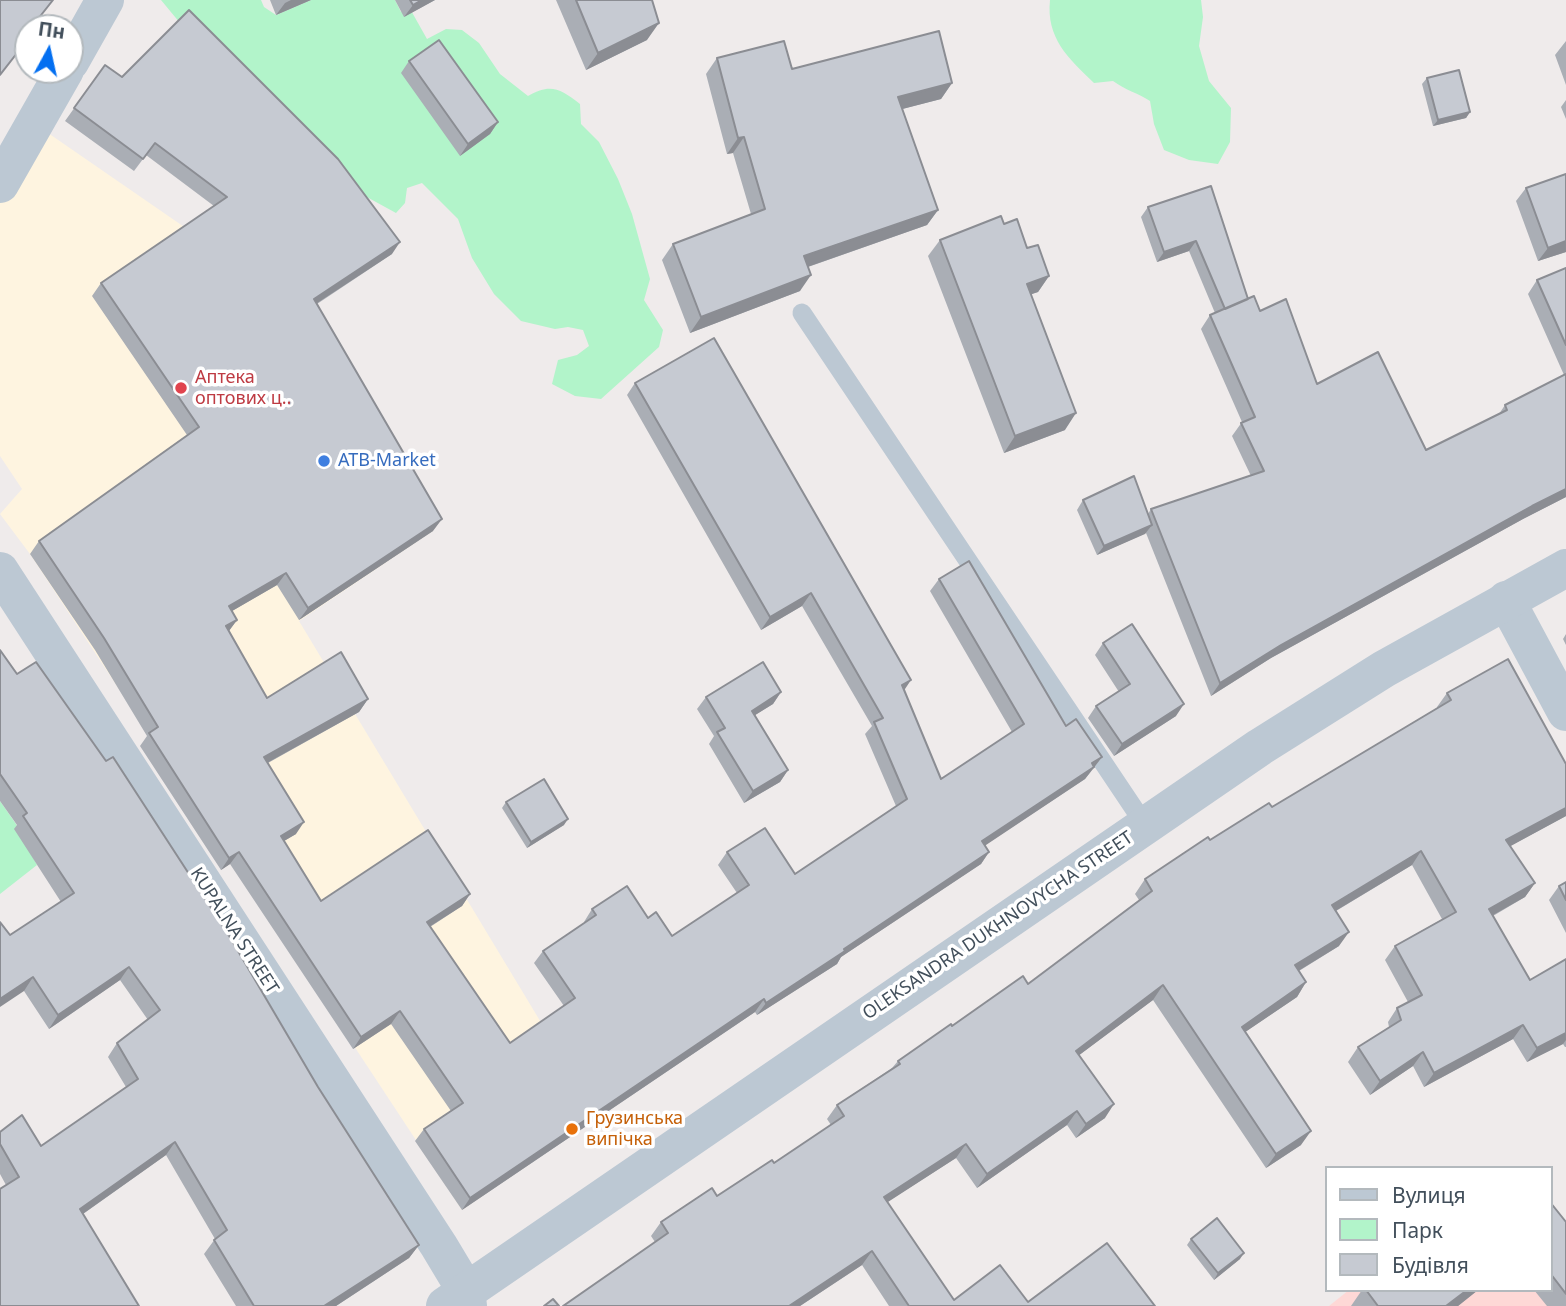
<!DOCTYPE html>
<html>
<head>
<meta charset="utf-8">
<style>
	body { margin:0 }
	#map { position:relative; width:1566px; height:1306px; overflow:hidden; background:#efebeb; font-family:"Noto Sans",sans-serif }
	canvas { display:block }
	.legend { position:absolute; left:1325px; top:1166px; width:228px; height:126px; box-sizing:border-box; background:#fff; border:2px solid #b3b9bd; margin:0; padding:9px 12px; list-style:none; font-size:21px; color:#424f5b }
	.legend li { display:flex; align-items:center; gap:14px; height:35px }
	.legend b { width:35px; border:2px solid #b3b9bd }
	.north { position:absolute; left:14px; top:14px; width:70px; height:70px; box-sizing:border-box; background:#fff; border:2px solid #b3b9bd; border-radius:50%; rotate:8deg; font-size:19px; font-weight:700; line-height:28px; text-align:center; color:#424f5b }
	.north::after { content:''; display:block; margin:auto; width:24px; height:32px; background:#036ff1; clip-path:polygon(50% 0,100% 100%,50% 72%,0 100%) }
</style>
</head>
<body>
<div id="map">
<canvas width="1566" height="1306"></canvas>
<ul class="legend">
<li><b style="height:9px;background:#bcc8d3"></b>Вулиця</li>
<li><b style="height:19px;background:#b2f4ca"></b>Парк</li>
<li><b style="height:19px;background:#c6cad2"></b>Будівля</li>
</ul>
<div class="north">Пн</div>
</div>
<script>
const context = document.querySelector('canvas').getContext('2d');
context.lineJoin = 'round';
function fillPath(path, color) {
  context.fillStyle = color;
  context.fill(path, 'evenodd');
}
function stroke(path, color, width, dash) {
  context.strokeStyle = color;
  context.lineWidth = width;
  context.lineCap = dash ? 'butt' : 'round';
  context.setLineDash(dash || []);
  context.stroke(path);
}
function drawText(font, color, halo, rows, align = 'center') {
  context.font = font + ' "Noto Sans",sans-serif';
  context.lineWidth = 7;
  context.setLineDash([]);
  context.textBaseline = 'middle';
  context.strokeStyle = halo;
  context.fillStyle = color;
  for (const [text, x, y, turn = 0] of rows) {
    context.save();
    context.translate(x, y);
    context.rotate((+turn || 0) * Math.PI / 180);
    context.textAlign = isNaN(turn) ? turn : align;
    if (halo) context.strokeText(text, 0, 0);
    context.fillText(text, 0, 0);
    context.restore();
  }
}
const commercial = new Path2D(`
	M35 124 306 311 433 531 299 621 598 1117 462 1210 30 554 0 514 22 489 0 456V184Z`);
const medical = new Path2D(`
	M1349 1290H1550L1566 1306H1329Z`);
const green = new Path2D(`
	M161 0H261L264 7 276 15 311 0H395L401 12 409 7 427 39 446 29 462 30 479 43 500 74 528 96C551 83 560 89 580 104L581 124 599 142 618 179 632 214 650 279 644 300 663 330 659 347 601 399 575 396 552 384 558 360 577 355 589 346 583 330 568 327 555 329 521 321 494 294 472 258 458 219 422 183 407 188 405 203 396 213 365 196 180 23Z
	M1050 0H1201L1203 17 1199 46 1209 81 1231 108 1230 142 1218 164 1189 160 1164 150 1154 124 1150 101C1138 93 1125 90 1113 81L1094 83C1068 58 1046 38 1050 0Z
	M0 801 16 824 37 865 0 894Z`);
const service = new Path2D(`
	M802 313 1145 825`);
const minor = new Path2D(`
	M70 62 105 0
	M0 184 65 70
	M0 571 439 1246 466 1291 468 1306
	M1506 600 1566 712`);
const tertiary = new Path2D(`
	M445 1306 1260 747 1384 669 1566 568`);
const wall = new Path2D(`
	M270 0H311L276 15Z
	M395 0H435L404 17Z
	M556 0H652L647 40 586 70Z
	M1566 41V85L1555 55Z
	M717 58 792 69 952 83 941 99 902 109 938 210 927 225 808 267 800 291 690 333 662 260 673 244 751 214 733 153 727 154 706 74Z
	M409 61 498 122 490 134 460 156 401 73Z
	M105 65 122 77 392 254 317 304 433 531 299 620 277 585 232 611 237 620 229 631 267 698 368 699 359 712 268 763 296 834 284 841 321 901 470 894 462 906 430 927 510 1043 564 1006 534 963 543 951 584 923V922L592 909 648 918 672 936 737 893 718 865 727 852 795 874 896 806 865 734 872 726 802 606 761 630 627 395 635 383 904 690 941 779 1012 732 930 591 939 579 1066 726 1102 757 1093 769 1085 779 985 845 989 852 981 864 841 957 837 964 757 1015 755 1012 462 1210 415 1141 424 1129 451 1111 391 1024 353 1049 230 864 221 870 140 746 147 736 95 650 30 554 39 541 187 435 92 296 101 283 214 206 146 155 134 171 65 121Z
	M1427 78 1470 112 1466 118 1433 126 1422 84Z
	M1566 100V119L1561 107Z
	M1566 174V252L1538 261 1516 201 1526 188Z
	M1211 186 1248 299 1260 311 1317 384 1426 450 1499 414 1505 405 1564 375 1528 294 1537 280 1566 268V497L1523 519 1271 658 1211 696 1146 533 1097 555 1077 510 1083 500 1148 514 1151 509 1251 476 1232 436 1242 422 1201 329 1210 315 1215 313 1189 251 1157 262 1141 217 1148 207Z
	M1004 224 1027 248 1049 276 1038 292 1031 294 1065 430 1004 453 928 256 940 240Z
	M1566 634V645L1563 639Z
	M1103 643 1176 716 1114 756 1088 718 1096 706 1119 692 1095 655Z
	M0 650 318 1087 419 1245 409 1258 336 1306H236L204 1254 215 1239 166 1155 83 1214 6 1185 0 1174V1132L41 1146 126 1087 108 1057 117 1043 148 1020 120 980 49 1029 24 991 10 935 61 902 14 829 17 825 0 801Z
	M781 692 773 704 755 715 788 770 780 782 744 803 709 744 714 736 697 709 706 697Z
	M1447 693 1566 764V816L1510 846 1535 883 1525 897 1493 916 1530 980 1566 959V1047H1565L1563 1044 1527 1062 1513 1039 1424 1087 1413 1066 1370 1095 1348 1062 1358 1047 1389 1027 1388 1022 1397 1008 1408 1002 1385 960 1395 946 1442 919 1412 865 1336 911 1339 946 1299 971 1306 982 1297 997 1245 1032 1301 1145 1266 1168 1153 1000 1079 1055 1105 1118 1076 1138 1067 1125 977 1188 956 1158 887 1202 954 1300 1155 1306H889L862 1265 800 1306H563L655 1242 651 1236 661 1222 717 1196 774 1163 831 1125 827 1119 837 1105 892 1068 898 1061 952 1026 1028 984 1139 900 1135 894 1145 879 1210 840 1272 807 1437 708V707Z
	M506 802 564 825 527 848 502 808Z
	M1566 882V933L1549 900 1559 886Z
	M1550 1202 1566 1222V1306H1547L1534 1290H1550Z
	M1191 1239 1240 1259 1214 1280 1187 1245Z
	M1362 1290H1478L1458 1306H1351Z`);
const shadedWall = new Path2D(`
	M291 0H311L276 15 285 3Z
	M422 0H435L404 17 413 5Z
	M659 23 647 40 586 70 598 53Z
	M952 83 941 99 887 113 898 97Z
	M1470 112 1466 118 1433 126 1438 120Z
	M498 122 490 134 460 156 468 144Z
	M744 137 733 153 727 154 738 138Z
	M938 210 927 225 793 272 804 256Z
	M1196 241 1189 251 1157 262 1164 252Z
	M1566 241V252L1538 261 1548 248Z
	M400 242 392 254 305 311 314 299Z
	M811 275 800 291 690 333 701 317Z
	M1049 276 1038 292 1015 300 1027 284Z
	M1076 413 1065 430 1004 453 1015 436Z
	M1566 489V497L1523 519 1271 658 1211 696 1220 683 1281 645 1532 506Z
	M442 519 433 531 299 620 308 608Z
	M1152 525 1145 534 1097 555 1104 546Z
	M286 573 277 585 220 618 229 606Z
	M811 593 802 606 761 630 770 617Z
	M237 620 228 632 226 626Z
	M911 680 903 692 902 685Z
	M781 692 773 704 744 722 752 711Z
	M368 699 359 712 256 769 264 757Z
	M1184 704 1176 716 1114 756 1122 744Z
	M1102 757 1085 779 974 853 982 841Z
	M788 770 780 782 744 803 753 791Z
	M1566 808V816L1496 854 1506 840Z
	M568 819 564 825 527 848 531 842Z
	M304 822 296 834 272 848 281 836Z
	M1421 851 1412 865 1322 919 1332 905Z
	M239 852 230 864 221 870 229 858Z
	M989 852 981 864 841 957 837 964 757 1015 766 1003 844 949Z
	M1535 883 1525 897 1479 923 1489 909Z
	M470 894 462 906 418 934 427 922Z
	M1349 932 1339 946 1285 979 1295 965Z
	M129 967 120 980 49 1029 58 1015Z
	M33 977 24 991 0 1007V999Z
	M1306 982 1297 997 1232 1041 1242 1027Z
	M1163 985 1153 1000 1066 1065 1076 1051Z
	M764 999 755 1012 462 1210 470 1198Z
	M400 1011 391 1024 353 1049 361 1037Z
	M1523 1025 1513 1039 1424 1087 1434 1073Z
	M1566 1033V1040L1563 1044 1527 1062 1537 1048Z
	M1423 1052 1413 1066 1370 1095 1380 1081Z
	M1114 1104 1105 1118 1076 1138 1086 1124Z
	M1077 1111 1067 1125 977 1188 987 1174Z
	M1311 1131 1301 1145 1266 1168 1276 1154Z
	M175 1142 166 1155 70 1223 80 1209Z
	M966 1144 956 1158 874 1211 884 1197Z
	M419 1245 409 1258 336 1306H324Z
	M872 1251 862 1265 800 1306H789Z
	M1244 1253 1240 1259 1214 1280 1218 1273Z
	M1467 1290H1478L1458 1306H1446Z`);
const building = new Path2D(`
	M0 0H53L38 19 41 21 36 28H28V39L0 75Z
	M410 0H422L413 5Z
	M576 0H652L659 23 598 53Z
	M189 10 338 159 400 242 314 299 442 519 308 608 286 573 229 606 237 620 226 626 267 698 341 652 368 699 264 757 304 822 281 836 321 901 428 830 470 894 427 922 510 1043 575 998 543 951 596 915 592 909 627 886 648 918 656 912 672 936 749 885 727 852 765 828 795 874 907 799 874 722 883 718 811 593 770 617 635 383 714 338 911 680 902 685 941 779 1024 724 939 579 969 561 1066 726 1076 719 1102 757 1092 763 1094 767 982 841 989 852 844 949 845 951 766 1003 764 999 470 1198 424 1129 463 1103 400 1011 361 1037 239 852 229 858 149 733 158 727 104 638 39 541 199 427 101 283 227 197 155 143 143 159 74 108 105 65 122 77Z
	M939 31 952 83 898 97 938 210 804 256 811 275 701 317 673 244 765 209 744 137 738 138 717 58 784 41 792 69Z
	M439 40 498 122 468 144 409 61Z
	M1459 70 1470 112 1438 120 1427 78Z
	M1566 174V241L1548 248 1526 188Z
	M1211 186 1248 299 1225 309 1196 241 1164 252 1148 207Z
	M1001 216 1004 224 1017 219 1027 248 1038 245 1049 276 1027 284 1076 413 1015 436 940 240Z
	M1566 268V345L1537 280Z
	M1254 296 1260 311 1286 299 1317 384 1378 352 1426 450 1507 410 1505 405 1566 374V489L1532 506 1281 645 1220 683 1151 509 1264 471 1241 423 1255 417 1210 315Z
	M1134 476 1152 525 1104 546 1083 500Z
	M1132 624 1184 704 1122 744 1096 706 1130 684 1103 643Z
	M0 650 17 674 36 662 106 761 113 757 228 934 318 1087 419 1245 324 1306H254L214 1240 227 1230 175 1142 80 1209 139 1306H0V1189L19 1177 0 1144V1132L22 1115 41 1146 138 1079 117 1043 160 1010 129 967 58 1015 33 977 0 999V922L10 935 74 893 23 816 27 813 0 774Z
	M1508 659 1566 764V808L1506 840 1535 883 1489 909 1530 980 1566 959V1033L1537 1048 1523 1025 1434 1073 1423 1052 1380 1081 1358 1047 1401 1020 1397 1008 1422 995 1395 946 1456 912 1421 851 1332 905 1349 932 1295 965 1306 982 1242 1027 1311 1131 1276 1154 1163 985 1076 1051 1114 1104 1086 1124 1077 1111 987 1174 966 1144 884 1197 954 1300 1000 1265 1028 1302 1107 1243 1155 1306H909L872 1251 789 1306H563L668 1233 661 1222 712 1188 717 1196 772 1160 774 1163 844 1116 837 1105 900 1064 898 1061 951 1024 952 1026 1023 976 1028 984 1152 891 1145 879 1208 837 1210 840 1269 803 1272 807 1451 700 1447 693Z
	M763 662 781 692 752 711 788 770 753 791 717 732 725 728 706 697Z
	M544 779 568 819 531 842 506 802Z
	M1566 882V900L1559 886Z
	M1550 1202 1566 1222V1294L1550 1273Z
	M1217 1218 1244 1253 1218 1273 1191 1239Z
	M1366 1290H1467L1446 1306H1378Z
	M553 1299 559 1306H544Z`);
const markers = [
	[181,388,7,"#e0444e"],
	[324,461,7,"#3f7fe0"],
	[572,1129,7,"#e8710a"]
];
const healthNames = [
	["Аптека",195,378],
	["оптових ц‥",195,399]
];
const shopNames = [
	["ATB-Market",338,461]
];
const streetNames = [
	["OLEKSANDRA DUKHNOVYCHA STREET",998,926,-34],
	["KUPALNA STREET",234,931,57]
];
const foodNames = [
	["Грузинська",586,1119],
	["випічка",586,1140]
];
fillPath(commercial, '#fef4e0');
fillPath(medical, '#fed8d6');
fillPath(green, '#b2f4ca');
stroke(service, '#bcc8d3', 19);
stroke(minor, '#bcc8d3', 38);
stroke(tertiary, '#bcc8d3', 38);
fillPath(wall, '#aaaeb5');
fillPath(shadedWall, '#8b8d93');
fillPath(building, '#c6cad2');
stroke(building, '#8b8d93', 2);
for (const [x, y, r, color] of markers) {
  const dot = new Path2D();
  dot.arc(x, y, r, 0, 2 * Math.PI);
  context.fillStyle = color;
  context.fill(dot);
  stroke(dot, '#fff', 2.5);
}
drawText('18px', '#be3a42', '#fff', healthNames, 'left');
drawText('18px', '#366cbe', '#fff', shopNames, 'left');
drawText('18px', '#424f5b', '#fff', streetNames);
drawText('18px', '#c56008', '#fff', foodNames, 'left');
</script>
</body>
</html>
